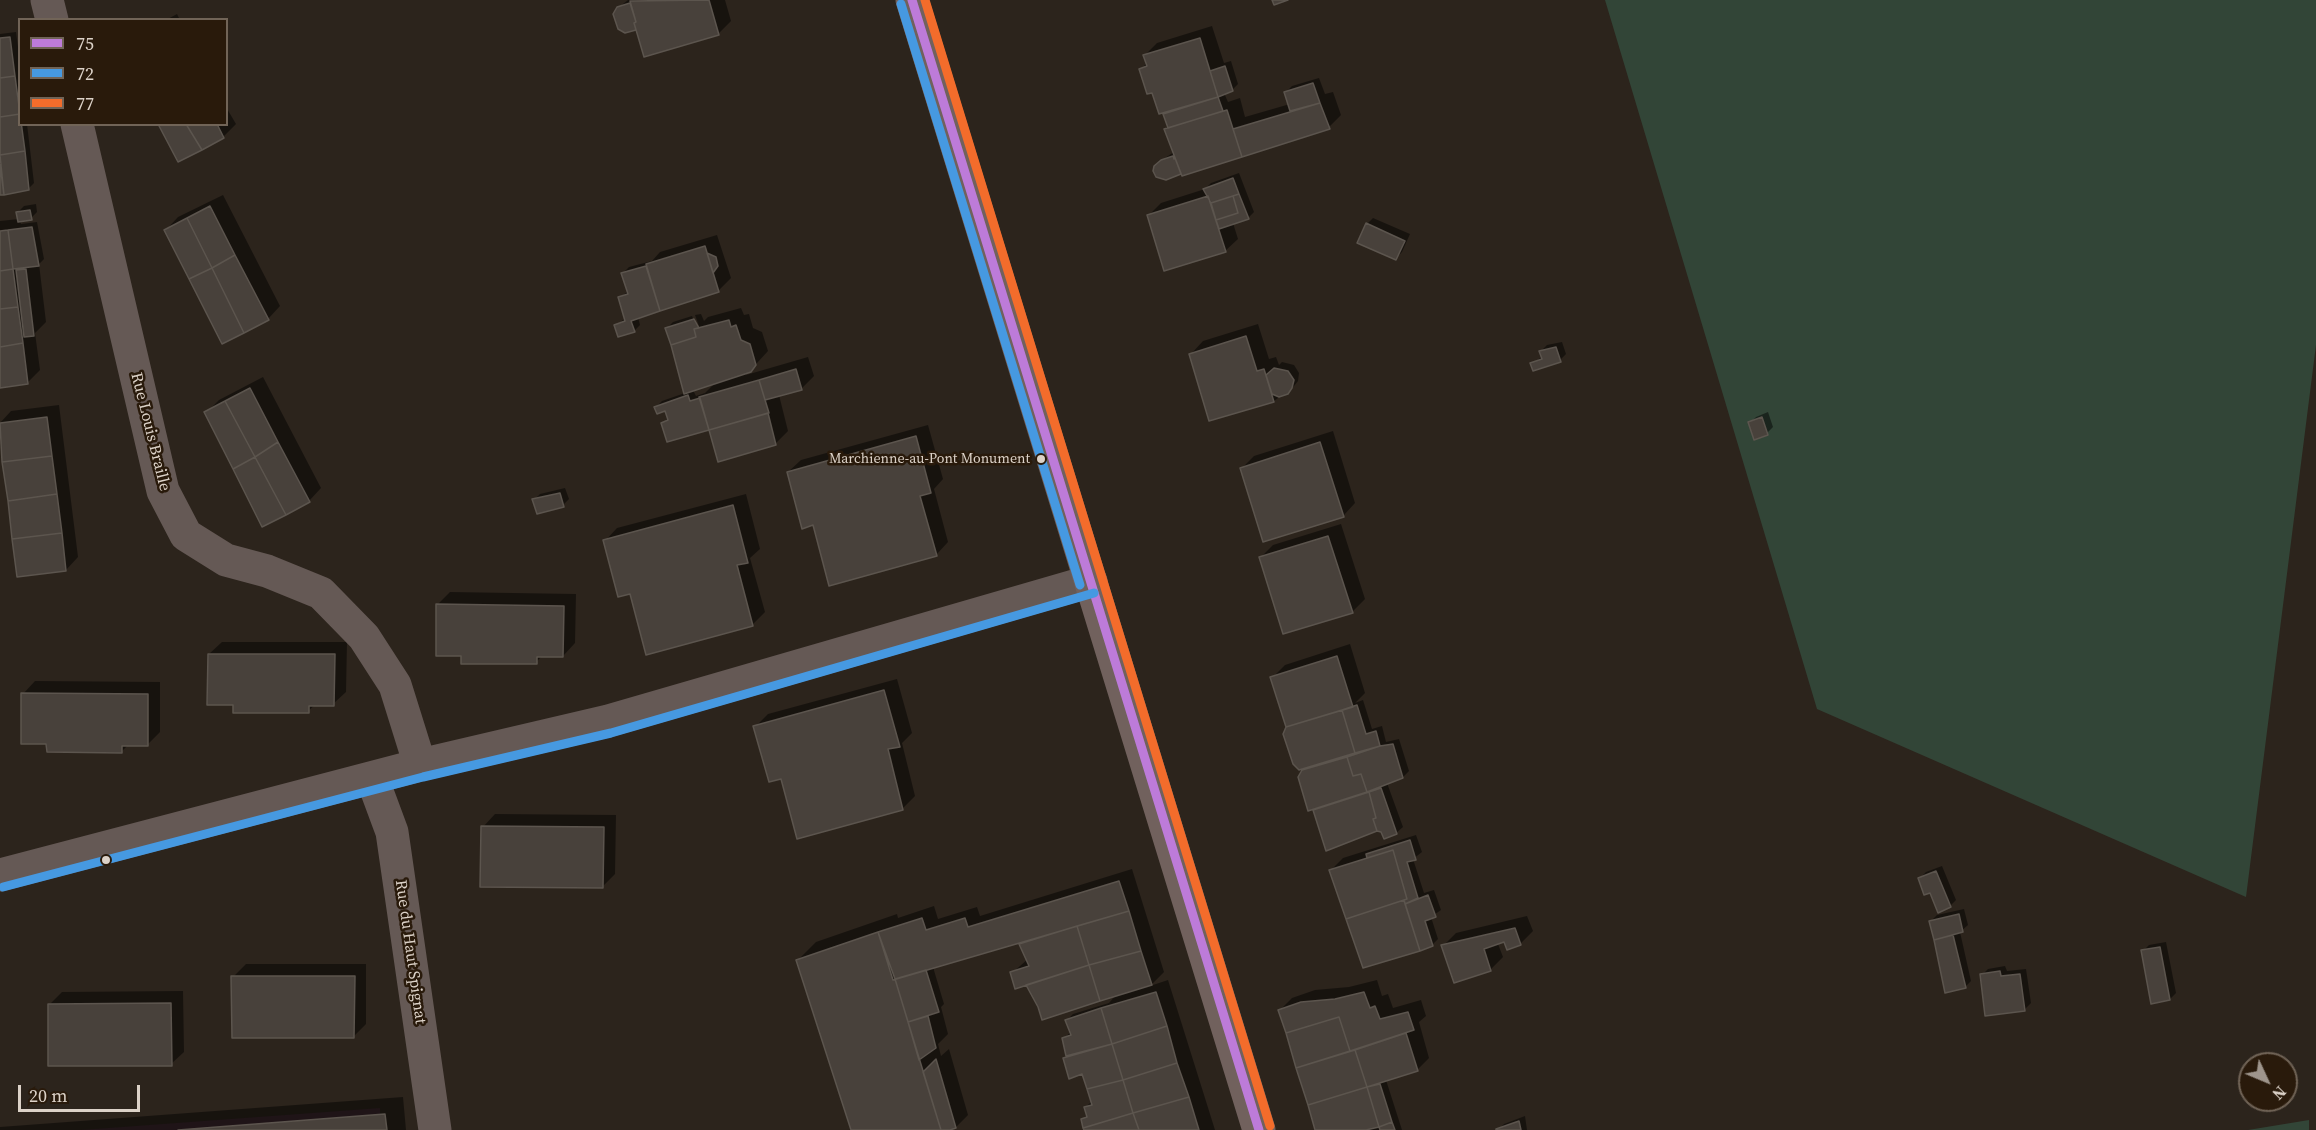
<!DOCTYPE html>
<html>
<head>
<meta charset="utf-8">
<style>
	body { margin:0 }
	#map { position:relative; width:2316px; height:1130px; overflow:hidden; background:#2c241c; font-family:"Source Serif 4",serif }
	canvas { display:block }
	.legend { position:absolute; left:18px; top:18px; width:210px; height:108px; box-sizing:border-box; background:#291a0b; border:2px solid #716457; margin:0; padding:8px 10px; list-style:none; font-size:18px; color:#dcd2c8 }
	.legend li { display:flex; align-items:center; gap:12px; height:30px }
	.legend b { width:30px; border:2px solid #716457 }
	.north { position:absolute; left:2238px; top:1052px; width:60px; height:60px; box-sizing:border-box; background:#291a0b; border:2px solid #716457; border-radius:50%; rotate:134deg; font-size:16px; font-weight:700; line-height:24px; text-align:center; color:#dcd2c8 }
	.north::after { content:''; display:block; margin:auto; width:21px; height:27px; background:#9e958c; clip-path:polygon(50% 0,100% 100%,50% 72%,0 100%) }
	.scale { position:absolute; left:18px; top:1085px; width:122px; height:27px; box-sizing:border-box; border:3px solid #dcd2c8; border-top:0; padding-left:8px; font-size:18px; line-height:21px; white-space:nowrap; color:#dcd2c8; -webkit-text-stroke:4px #291a0b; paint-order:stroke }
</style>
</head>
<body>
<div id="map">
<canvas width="2316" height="1130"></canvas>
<ul class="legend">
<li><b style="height:8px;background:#bd7bd9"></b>75</li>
<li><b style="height:8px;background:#4699e1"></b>72</li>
<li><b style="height:8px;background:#f36c2b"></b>77</li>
</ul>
<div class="north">N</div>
<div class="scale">20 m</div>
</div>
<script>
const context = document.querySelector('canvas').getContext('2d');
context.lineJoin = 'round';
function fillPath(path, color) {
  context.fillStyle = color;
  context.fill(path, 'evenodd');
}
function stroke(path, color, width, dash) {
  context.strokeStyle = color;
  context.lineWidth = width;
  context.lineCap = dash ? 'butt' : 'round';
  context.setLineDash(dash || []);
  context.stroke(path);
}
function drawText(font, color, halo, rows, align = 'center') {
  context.font = font + ' "Source Serif 4",serif';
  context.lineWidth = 5;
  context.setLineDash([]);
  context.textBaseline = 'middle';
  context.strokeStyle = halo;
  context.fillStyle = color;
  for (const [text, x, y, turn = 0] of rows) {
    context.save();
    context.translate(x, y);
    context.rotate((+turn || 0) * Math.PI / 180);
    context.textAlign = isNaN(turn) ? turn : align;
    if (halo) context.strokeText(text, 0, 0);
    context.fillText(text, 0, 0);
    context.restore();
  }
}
const industrial = new Path2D(`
	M380 1108V1130H81Z`);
const green = new Path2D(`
	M1605 0H2316V345L2246 897 1817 709Z
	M2309 1120V1130H2248Z`);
const shadow = new Path2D(`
	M628 0H725L731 21 718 34 637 29 626 32 618 8Z
	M177 14 180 20H166Z
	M1212 26 1224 63 1231 61 1238 84 1232 90 1224 93 1228 102 1240 98 1245 117 1290 104 1286 92 1292 86 1319 78 1325 94 1333 92 1341 115 1329 127 1180 173 1162 160 1174 152 1164 114 1168 110 1153 91 1141 69 1147 63 1144 56 1157 43Z
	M16 32 20 62V124H27L34 183 28 189 0 194V34Z
	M226 107 236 124 223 137 160 124H226Z
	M1239 173 1254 212 1248 218 1233 223 1238 239 1225 251 1148 216 1161 203 1205 189 1211 183Z
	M223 195 280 306 268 319 166 230 178 217Z
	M36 204 37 212 31 218 20 220 21 224 37 222 44 259 39 264 46 322 35 333 40 370 27 383 0 386V221L19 219 18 212 24 206Z
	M1373 218 1410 234 1402 252 1396 258 1367 224Z
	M717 235 731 278 718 291 638 317 640 325 634 331 616 325 626 318 620 297 629 291 623 273 629 267 652 261 660 252Z
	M741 308 744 315 749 314 753 328 762 332 768 351 746 375 808 357 814 376 801 389 779 395 788 431 775 444 710 428 663 423 669 417 666 409 656 407 662 401 685 393 667 328 673 322 692 316 697 328 699 326 695 315 701 314 704 321 708 317ZM716 382 705 393 696 396 693 390Z
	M1258 324 1269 359 1276 357 1279 365 1282 362 1294 365 1299 373 1298 381 1294 386 1274 401 1191 354 1203 341Z
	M1562 342 1566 354 1560 360 1532 364 1543 356 1541 351 1547 345Z
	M263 377 321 488 309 501 206 413 219 400Z
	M59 405 78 557 66 570 18 575 0 423 11 411Z
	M1768 412 1773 427 1767 433 1750 423 1756 417Z
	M928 425 943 479 934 489 948 542 936 555 814 523 788 472 801 460Z
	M1333 431 1355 503 1343 516 1242 468 1254 456Z
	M565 488 569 499 563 505 534 500 540 494Z
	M746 494 760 549 750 558 765 612 752 625 631 592 605 541 617 528Z
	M1341 524 1365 599 1352 612 1261 557 1273 545Z
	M450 592 576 594 575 643 563 656 543 655 536 662 463 654 438 604Z
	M222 642H347L346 692 333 704H316L308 711 234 703 209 654Z
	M1350 644 1365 693 1355 703 1363 700 1372 729 1382 726 1386 742 1399 739 1409 771 1403 777 1387 783 1403 827 1396 833 1377 829 1327 849 1314 808 1299 777 1305 768 1288 728 1272 678 1285 665Z
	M897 679 912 733 902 743 915 796 903 808 782 777 755 727 768 714Z
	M35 681 160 682V732L147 745 129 744 122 751 48 743 23 694Z
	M495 814 616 815 615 874 602 887 483 827Z
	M1416 835 1422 852 1413 859 1424 893 1434 890 1441 910 1431 917 1438 939 1432 945 1364 966 1330 871 1343 858Z
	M1942 866 1956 900 1950 906 1920 878 1926 872Z
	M1132 869 1164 972 1150 986 1168 980 1215 1130H1086L1083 1119 1088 1114 1086 1107 1092 1101 1083 1072 1064 1058 1068 1055 1064 1038 1071 1032 1067 1020 1073 1014 1109 1003 1116 995 1039 1006 1027 983 1012 973 1028 959 1019 942 933 967 944 1004 941 1007 948 1034 938 1044 941 1056 949 1049 968 1115 956 1127 944 1130H852L798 960 816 942 897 914 898 918 934 906 938 919 977 907 980 916Z
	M1964 909 1968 925 1960 932 1971 981 1965 987 1946 991 1931 921 1937 915Z
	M1527 916 1533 931 1520 944 1505 940 1498 944 1503 957 1490 970 1443 946 1456 933Z
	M2166 942 2176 993 2170 999 2143 951 2149 945Z
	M246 964H366V1024L354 1036 233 977Z
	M2005 966 2007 971 2026 969 2031 1003 2025 1009 1982 975 1988 969Z
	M1377 980 1382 996 1388 994 1393 1008 1421 1000 1426 1016 1419 1022 1429 1058 1417 1070 1386 1080 1402 1130H1317L1280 1010 1292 998 1315 990 1349 987Z
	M183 991 184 1052 171 1064 50 1004 62 992Z
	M403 1097 406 1130H0V1127Z
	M1525 1116 1527 1130H1498L1504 1124Z`);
const building = new Path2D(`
	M709 0 719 35 644 57 634 23 636 22 630 1Z
	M1272 0H1288L1274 5Z
	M630 3 636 22 634 23 636 30 625 33 618 29 613 14 617 7Z
	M10 37 15 76 0 78V38Z
	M1200 38 1218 97 1159 114 1152 93 1147 94 1139 69 1147 66 1143 55Z
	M1225 66 1233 91 1218 97 1210 71Z
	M15 76 20 114 0 117V78Z
	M1313 83 1320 103 1290 111 1284 92Z
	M1218 97 1223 111 1168 128 1163 114Z
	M1320 103 1330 129 1242 157 1233 129Z
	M1227 110 1242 157 1182 176 1164 129Z
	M20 114 25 151 0 155V117Z
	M158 124H186L202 150 178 162Z
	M186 124H217L224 138 202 150Z
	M25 151 29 190 4 195 0 155Z
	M1173 156 1174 159 1175 158 1181 174 1166 180 1156 177 1153 171 1154 166 1161 160Z
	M0 165 4 195H0Z
	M1233 178 1239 194 1211 203 1203 189Z
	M1239 194 1249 219 1219 229 1216 220 1238 213 1233 196Z
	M1208 196 1226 252 1164 271 1147 215Z
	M1233 196 1238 213 1216 220 1211 203Z
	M210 206 235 255 212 268 187 218Z
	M30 210 32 220 18 222 16 212Z
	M187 218 212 268 189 279 164 230Z
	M1366 223 1405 241 1396 260 1357 243Z
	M32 227 39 266 13 269 8 230Z
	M8 230 13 269 0 271V231Z
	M705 246 719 292 660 311 646 264Z
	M707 253 716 257 718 266 713 273Z
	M235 255 269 320 244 333 212 268Z
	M646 266 660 311 631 321 635 332 618 337 614 325 625 321 618 297 628 294 621 273Z
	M212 268 244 333 222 344 189 279Z
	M13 269 18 307 0 309V271Z
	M26 269 34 336 24 337 16 270Z
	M18 307 23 343 0 347V309Z
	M694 319 699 328 694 329 696 337 671 345 665 328Z
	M729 320 731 327 736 325 741 340 750 344 756 365 751 372 684 394 671 345 696 337 694 329Z
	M1246 336 1257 371 1264 369 1274 402 1209 421 1189 354Z
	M23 343 28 384 0 388V347Z
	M1556 347 1561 362 1533 371 1530 363 1542 359 1539 351Z
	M1274 368 1288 371 1294 380 1292 388 1288 394 1279 397 1272 394 1266 375Z
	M796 369 802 390 765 400 759 380Z
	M759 380 769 413 709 430 699 397Z
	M250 388 278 442 255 457 225 401Z
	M688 395 690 401 700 398 709 430 667 442 661 423 668 420 665 411 657 414 654 407Z
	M225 401 255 457 233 469 204 412Z
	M768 413 776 445 718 462 709 430Z
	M47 417 52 456 2 462 0 423Z
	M1762 417 1768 435 1754 440 1748 422Z
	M916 436 931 493 920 496 937 556 829 586 813 525 802 529 787 472Z
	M278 442 310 502 286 515 255 457Z
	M1320 442 1344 517 1263 542 1240 468Z
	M52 456 57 494 8 501 2 462Z
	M255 457 286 515 262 527 233 469Z
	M560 493 564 507 537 514 532 499Z
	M57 494 62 533 12 539 8 501Z
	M733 505 748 563 737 565 753 626 646 655 630 594 618 597 603 540Z
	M62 533 66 571 17 577 12 539Z
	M1328 536 1353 613 1283 634 1259 557Z
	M436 604 564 606 563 657H537V664H461V656H436Z
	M208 654H335L334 706H309V713H233V705H207Z
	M1337 656 1353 707 1286 727 1270 677Z
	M884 690 900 747 888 749 903 810 797 839 781 779 769 782 753 726Z
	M21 693 148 694V746H122V753L47 752 46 744H21Z
	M1357 705 1366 734 1376 731 1380 746 1355 753 1342 710Z
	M1342 710 1355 753 1299 770 1293 764 1283 734 1286 727Z
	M1393 744 1403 778 1367 792 1361 774 1353 776 1347 757 1380 746Z
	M1347 757 1353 776 1361 774 1367 792 1308 811 1298 777 1302 770Z
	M1381 788 1397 834 1384 839 1381 832 1377 831 1373 819 1376 818 1369 792Z
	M1369 792 1376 818 1373 819 1377 831 1326 851 1313 810Z
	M481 826 604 827 603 888 480 887Z
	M1410 840 1416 860 1407 862 1418 898 1405 904 1404 900 1407 899 1393 850 1367 858 1366 854Z
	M1393 850 1407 899 1346 919 1329 870Z
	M1936 871 1951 907 1938 913 1930 893 1924 895 1918 878Z
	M1119 881 1129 911 893 980 878 932 922 918 926 930 965 918 968 927Z
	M1428 895 1436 917 1425 921 1433 946 1420 951 1405 904Z
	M1404 900 1420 951 1363 968 1346 919Z
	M1129 911 1141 951 1089 965 1077 926Z
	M1959 914 1963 932 1934 940 1929 921Z
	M1077 926 1089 965 1015 989 1010 972 1029 966 1019 944Z
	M1515 928 1521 945 1507 950 1504 942 1484 949 1491 971 1454 983 1441 945Z
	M878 932 895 979 941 1130H851L796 960Z
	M1953 935 1966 988 1945 993 1934 940Z
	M2160 947 2170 1000 2151 1004 2141 950Z
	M1141 951 1152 985 1100 1001 1089 965Z
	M1089 965 1100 1001 1042 1020 1038 1007 1026 985Z
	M926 970 939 1012 908 1022 895 979Z
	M2000 971 2001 976 2020 974 2025 1011 1985 1016 1980 974Z
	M231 976H355L354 1038H232Z
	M1156 992 1167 1026 1112 1044 1101 1008Z
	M1364 992 1370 1008 1375 1006 1380 1019 1408 1012 1414 1030 1350 1051 1339 1017 1286 1033 1278 1010 1301 1002 1335 999Z
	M171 1003 172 1066H48V1004Z
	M1101 1008 1112 1044 1066 1056 1062 1038 1071 1035 1065 1020Z
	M928 1016 936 1048 919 1060 908 1022Z
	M1339 1017 1350 1051 1296 1068 1286 1033Z
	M1167 1026 1177 1063 1123 1080 1112 1044Z
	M1406 1033 1418 1071 1367 1087 1355 1050Z
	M1112 1044 1123 1080 1087 1089 1082 1074 1069 1079 1063 1058Z
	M1355 1050 1367 1087 1308 1105 1296 1068Z
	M936 1059 956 1128 950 1130H941L923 1072Z
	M1177 1063 1189 1097 1133 1113 1123 1080Z
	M1123 1080 1133 1113 1083 1128 1081 1119 1087 1117 1084 1107 1092 1105 1087 1089Z
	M1380 1084 1392 1122 1379 1127 1367 1087Z
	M1367 1087 1379 1127 1366 1130H1315L1308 1105Z
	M1189 1097 1199 1130H1139L1133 1113Z
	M1133 1113 1139 1130H1084L1083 1128 1090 1126Z
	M385 1114 387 1130H178Z
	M1519 1121 1521 1130H1496V1129Z
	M1392 1122 1395 1130H1380L1379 1127Z`);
const minor = new Path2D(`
	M47 0 52 20
	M77 124 163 491 186 535 226 560 267 571 321 593 364 637 395 685 420 765
	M372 778 392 832 435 1130
	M0 875 420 765 608 721 1091 581`);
const major = new Path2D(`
	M912 0 1259 1130`);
const bus1 = new Path2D(`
	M912 0 1259 1130`);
const bus2 = new Path2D(`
	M901 4 1080 585
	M3 887 423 777 611 733 1094 593`);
const bus3 = new Path2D(`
	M925 0 1270 1126`);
const markers = [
	[1041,459,5,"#dcd2c8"],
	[106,860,5,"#dcd2c8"]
];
const busNames = [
	["Marchienne-au-Pont Monument",1030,459]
];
const streetNames = [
	["Rue Louis Braille",150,432,76],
	["Rue du Haut Spignat",410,952,82]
];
fillPath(industrial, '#3a272b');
fillPath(green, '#324537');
fillPath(shadow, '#0007');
fillPath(building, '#48413b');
stroke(building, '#5c554e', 1.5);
stroke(minor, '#655955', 33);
stroke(major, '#71615d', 33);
stroke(bus1, '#bd7bd9', 9);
stroke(bus2, '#4699e1', 9);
stroke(bus3, '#f36c2b', 9);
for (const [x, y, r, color] of markers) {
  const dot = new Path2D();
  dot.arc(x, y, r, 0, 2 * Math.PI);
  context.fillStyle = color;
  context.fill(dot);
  stroke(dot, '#291a0b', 2);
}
drawText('14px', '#dcd2c8', '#291a0b', busNames, 'right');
drawText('16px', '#dcd2c8', '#291a0b', streetNames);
</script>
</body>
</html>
